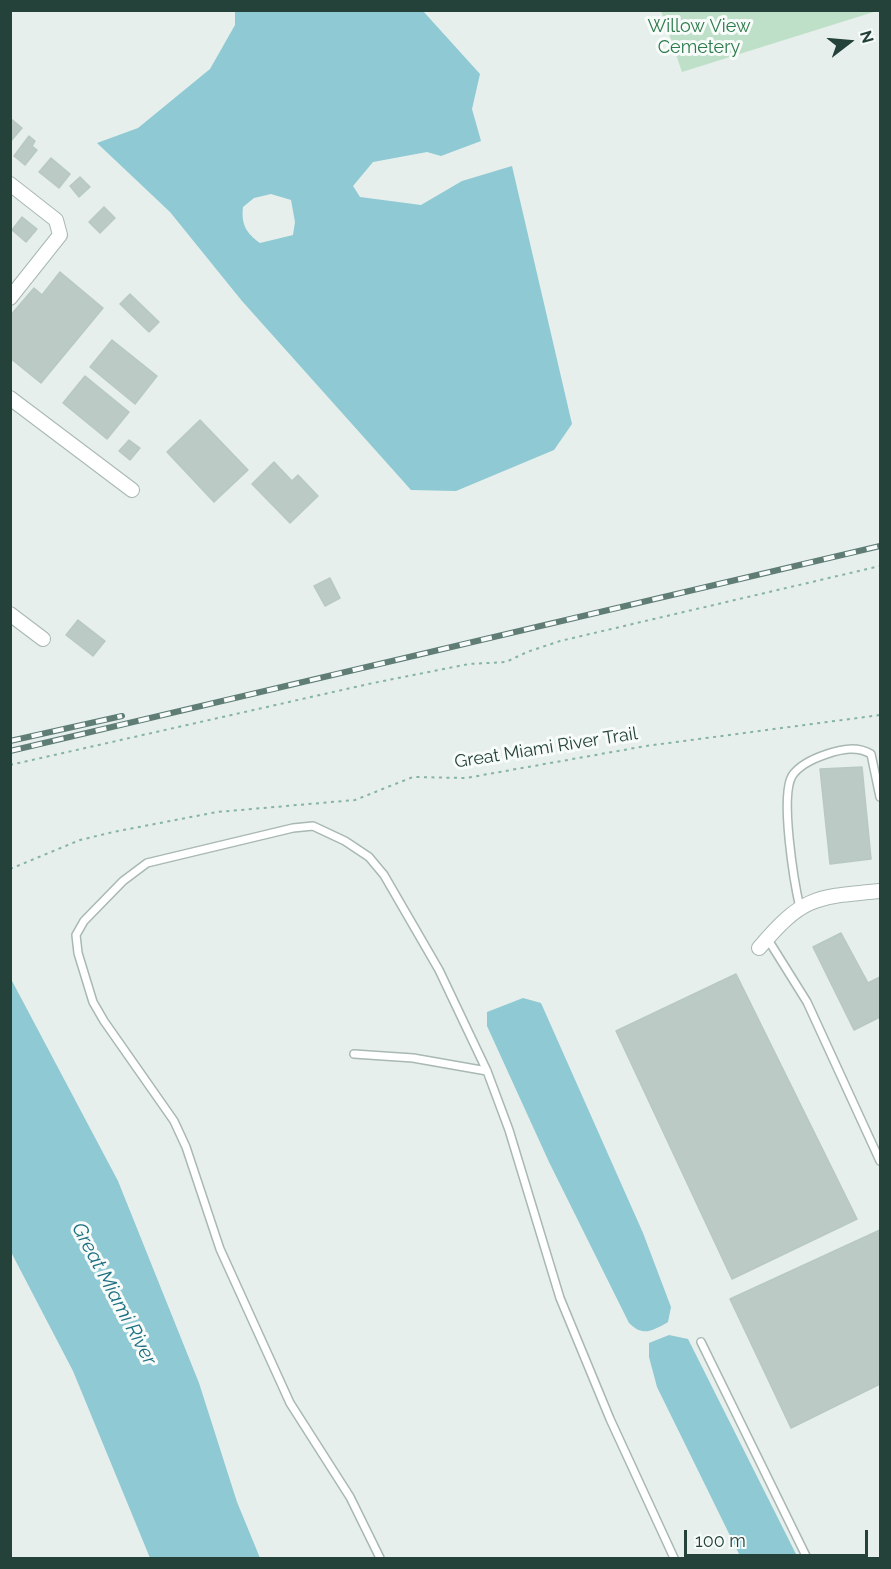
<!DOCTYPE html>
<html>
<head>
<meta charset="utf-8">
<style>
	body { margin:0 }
	#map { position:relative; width:891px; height:1569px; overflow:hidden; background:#e6efeb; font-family:Raleway,sans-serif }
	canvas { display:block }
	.frame { position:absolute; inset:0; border:12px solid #24423a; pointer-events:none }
	.north { position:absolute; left:819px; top:12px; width:60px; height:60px; -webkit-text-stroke:4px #f7fbf9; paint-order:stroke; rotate:74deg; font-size:16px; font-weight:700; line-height:24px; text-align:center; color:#24423a }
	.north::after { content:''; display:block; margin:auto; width:21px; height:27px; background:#24423a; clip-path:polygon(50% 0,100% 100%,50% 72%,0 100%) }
	.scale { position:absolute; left:684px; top:1530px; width:184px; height:27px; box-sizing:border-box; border:3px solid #24423a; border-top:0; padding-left:8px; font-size:18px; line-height:21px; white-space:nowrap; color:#24423a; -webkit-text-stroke:4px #f7fbf9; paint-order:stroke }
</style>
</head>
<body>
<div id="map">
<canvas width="891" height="1569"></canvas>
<div class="frame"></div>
<div class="north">N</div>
<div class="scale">100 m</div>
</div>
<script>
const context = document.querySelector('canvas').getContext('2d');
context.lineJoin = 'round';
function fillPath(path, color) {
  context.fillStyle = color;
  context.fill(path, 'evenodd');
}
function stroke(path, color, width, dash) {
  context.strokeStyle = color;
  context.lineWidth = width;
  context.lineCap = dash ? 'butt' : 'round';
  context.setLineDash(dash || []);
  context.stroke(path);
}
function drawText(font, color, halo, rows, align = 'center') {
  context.font = font + ' Raleway,sans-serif';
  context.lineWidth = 6;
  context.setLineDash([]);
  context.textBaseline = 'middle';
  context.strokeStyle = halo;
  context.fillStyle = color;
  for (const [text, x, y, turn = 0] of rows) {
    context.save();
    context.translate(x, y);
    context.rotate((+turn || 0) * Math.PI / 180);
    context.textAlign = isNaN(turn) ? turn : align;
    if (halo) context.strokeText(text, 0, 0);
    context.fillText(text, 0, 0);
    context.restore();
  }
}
const green = new Path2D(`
	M880 10 682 72 661 11V10Z`);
const water = new Path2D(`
	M235 11H423L480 74 472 109 481 141 441 156 427 152 373 162 353 186 360 197 421 205 462 181 512 166 572 424 554 450 456 491 411 490 242 301 170 212 97 143 138 128 210 69 235 25ZM271 194 291 200 295 222 293 235 260 243C246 233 241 224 243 207L254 198Z
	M11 979 118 1181 199 1383 237 1502 260 1558H150L73 1371 11 1252Z
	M523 998 541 1003 643 1233 671 1307 668 1322C652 1331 643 1337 629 1323L549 1162 487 1026V1012Z
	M669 1335 688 1339 798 1558H741L657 1387 649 1357V1343Z`);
const building = new Path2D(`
	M10 118 22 128 10 142Z
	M29 136 35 141 32 146 37 150 25 165 14 156Z
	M51 158 70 174 59 188 39 172Z
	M80 177 90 187 79 197 70 186Z
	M104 207 115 218 100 233 89 222Z
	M22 217 37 229 26 242 12 230Z
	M60 272 103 308 41 383 10 358V316L34 288 42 295Z
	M130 294 159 322 149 332 120 304Z
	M112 340 157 376 135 404 90 367Z
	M85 376 129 412 107 439 63 403Z
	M200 420 248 470 214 502 167 452Z
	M129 440 140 448 130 460 119 451Z
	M274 462 292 481 298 475 318 496 290 523 252 484Z
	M330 578 340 598 325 606 314 586Z
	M78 620 105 641 93 656 66 635Z
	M862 767 871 859 830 864 820 769Z
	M841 933 868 983 880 977V1017L854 1030 813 947Z
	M736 974 857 1219 732 1279 616 1031Z
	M880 1230V1384L791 1428 730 1299Z`);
const path = new Path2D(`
	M10 765 373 683 469 664 506 662 527 652 560 641 880 566
	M10 869 80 840 113 832 217 812 355 800 413 777 466 778 646 746 880 715`);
const service = new Path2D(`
	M800 908C794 882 780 797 792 776 799 765 815 758 827 754 842 749 857 746 871 754L880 797
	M767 938 807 1002 880 1161
	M354 1054 413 1058 487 1071
	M701 1342 807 1558
	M380 1558 350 1497 290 1403 220 1249 186 1147 174 1121 104 1021 93 1002 78 953 76 935 84 921 123 881 147 863 293 828 313 826 345 841 369 857 384 875 439 970 487 1071 509 1130 560 1298 610 1419 674 1558`);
const minor = new Path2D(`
	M10 184 56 220 60 235 10 298
	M10 398 132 490
	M10 614 43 639
	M759 948C803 896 815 897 880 891`);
const rail = new Path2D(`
	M10 741 122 716
	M10 751 880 546`);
const parkNames = [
	["Willow View",699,27],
	["Cemetery",699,48]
];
const streetNames = [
	["Great Miami River Trail",546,748,-9]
];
const waterNames = [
	["Great Miami River",114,1294,62]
];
fillPath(green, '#bfe0c8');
fillPath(water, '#8ec9d4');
fillPath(building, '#bbcac4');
stroke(building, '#b8c9c2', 1.5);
stroke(service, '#a8b8b2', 10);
stroke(minor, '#a8b8b2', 16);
stroke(path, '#86b3a5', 2, [3, 4.5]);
stroke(service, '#fff', 7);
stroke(minor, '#fff', 14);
stroke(rail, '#5f7d75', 6);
stroke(rail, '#f7fbf9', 4, [11]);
drawText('18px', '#2d7a4b', '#f7fbf9', parkNames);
drawText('18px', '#24423a', '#f7fbf9', streetNames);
drawText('italic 20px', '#1c6f80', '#f7fbf9', waterNames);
</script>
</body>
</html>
